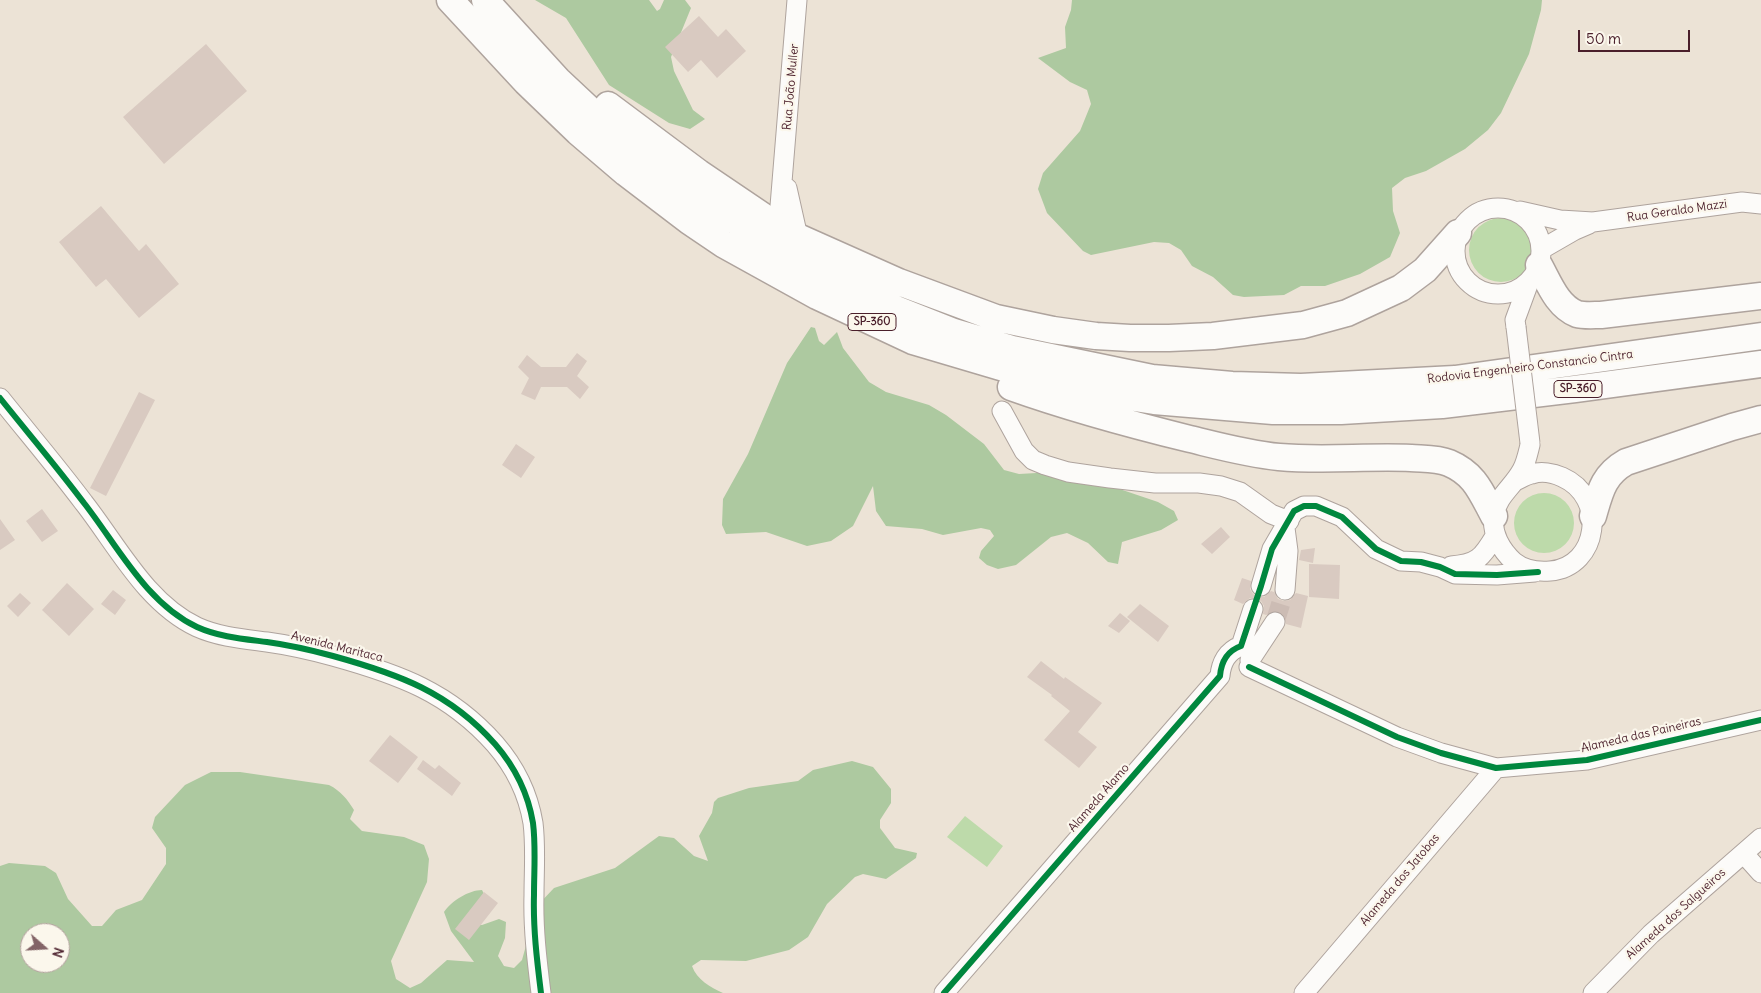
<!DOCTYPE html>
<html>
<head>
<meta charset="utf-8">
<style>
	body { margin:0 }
	#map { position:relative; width:1761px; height:993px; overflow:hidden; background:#ece3d6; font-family:Delius,sans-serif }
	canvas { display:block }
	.north { position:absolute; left:20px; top:923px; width:50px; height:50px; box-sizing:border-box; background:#fbf7ec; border:1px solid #b4a19f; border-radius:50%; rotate:109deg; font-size:14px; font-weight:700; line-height:20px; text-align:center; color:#4a1f2b }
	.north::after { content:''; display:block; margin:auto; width:18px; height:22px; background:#836467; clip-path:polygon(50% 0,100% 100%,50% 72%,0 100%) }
	.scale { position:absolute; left:1578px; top:30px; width:112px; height:22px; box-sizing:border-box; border:2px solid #4a1f2b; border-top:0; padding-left:6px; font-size:15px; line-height:18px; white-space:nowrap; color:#4a1f2b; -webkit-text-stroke:4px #fbf7ec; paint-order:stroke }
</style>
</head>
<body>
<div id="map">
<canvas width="1761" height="993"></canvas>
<div class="north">N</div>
<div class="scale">50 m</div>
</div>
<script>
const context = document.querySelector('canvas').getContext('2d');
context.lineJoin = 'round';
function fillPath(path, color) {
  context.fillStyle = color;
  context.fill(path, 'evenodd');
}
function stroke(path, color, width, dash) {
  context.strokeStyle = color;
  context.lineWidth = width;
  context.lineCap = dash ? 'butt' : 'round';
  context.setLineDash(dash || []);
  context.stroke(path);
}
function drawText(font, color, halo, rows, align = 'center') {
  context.font = font + ' Delius,sans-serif';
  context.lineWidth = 4.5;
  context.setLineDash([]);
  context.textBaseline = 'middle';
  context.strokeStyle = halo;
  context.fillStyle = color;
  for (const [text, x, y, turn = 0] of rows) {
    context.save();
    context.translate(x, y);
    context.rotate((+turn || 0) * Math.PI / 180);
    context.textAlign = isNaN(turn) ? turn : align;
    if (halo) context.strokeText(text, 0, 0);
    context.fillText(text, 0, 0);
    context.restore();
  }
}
const green = new Path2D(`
	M1469 250a32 32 0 1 1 64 0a32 32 0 1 1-64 0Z
	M1514 523a30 30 0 1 1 60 0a30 30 0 1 1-60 0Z
	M965 816 1003 846 987 867 947 837Z`);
const forest = new Path2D(`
	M535 0H649L657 11 660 9 664 0H685L691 8 671 57 674 71 693 110 705 119 690 129 669 123 609 85 566 18Z
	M1072 0H1542L1541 10 1529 54 1501 113 1488 130 1465 149 1426 171 1405 178 1392 188 1393 211 1400 233 1390 257 1360 274 1325 286H1301L1284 295 1244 297 1233 295 1213 277 1192 266 1181 250 1169 243 1154 242 1091 255 1083 251 1047 213 1038 189 1043 173 1080 131 1091 104 1087 90 1070 82 1038 58 1066 48 1065 27 1071 10Z
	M811 327 815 328 819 341 824 345 837 332 843 348 869 382 886 392 929 405 946 415 984 444 1004 470 1019 474 1054 472 1084 477 1158 502 1174 511 1178 520 1161 530 1122 542 1118 564 1108 562 1088 543 1067 533 1051 537 1016 565 998 569 987 565 979 558 981 551 994 536 990 530 981 528 943 535 922 529 886 526 876 511 873 486 853 526 831 541 807 546 766 532 726 534 722 525 723 499 748 454 787 363Z
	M852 761 873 767 891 789V803L880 820V828L895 848 917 853 916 858 886 879 863 874 855 877 827 904 808 937 789 950 746 961 701 960 692 966C697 980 710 987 723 993H0V866L9 863 45 866 56 873 68 899 92 926H102L116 910 142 900 166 864V848L152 828 155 817 185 785 211 772H240L329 785C341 791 347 799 354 810L350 819 362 831 404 837 424 845 429 859 427 882 391 961 396 979 410 988 421 983 447 960 474 962 451 931 444 912C451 901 469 890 482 890L484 894 475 924 482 925 499 919 506 922 505 938 498 956 504 966 514 968 522 960 537 906 554 888 615 868 659 836 674 838 694 856 708 861 699 836 712 813 714 802 718 798 749 788 798 781 813 770ZM30 933H60V963H30Z`);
const building = new Path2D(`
	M699 16 718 37 726 29 746 51 717 78 701 60 688 72 665 47Z
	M206 44 247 91 164 164 123 117Z
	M101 206 139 251 146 244 179 284 139 318 106 279 96 287 59 242Z
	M577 353 587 361 577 376 589 387 580 399 567 387H541L535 400 521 394 529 378 518 367 527 355 541 367H566Z
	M139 392 155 400 106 496 90 488Z
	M516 444 535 457 521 478 502 465Z
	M42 509 58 531 42 542 26 521Z
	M0 519 15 540 0 550Z
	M1221 527 1230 537 1212 554 1201 544Z
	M1315 548 1313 563 1299 560 1301 550Z
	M1309 564 1340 565 1339 599 1309 597Z
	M1242 578 1251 581 1250 589 1253 594 1258 597H1264L1271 591 1274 592 1278 599 1284 601 1290 600 1296 593 1308 596 1301 628 1286 624 1285 617 1281 612 1275 611 1266 615 1263 614 1264 606 1261 601 1257 599 1250 598 1243 604 1234 600Z
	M67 583 94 609 69 636 42 610Z
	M113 590 126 600 115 615 101 604Z
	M20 593 31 603 18 617 7 606Z
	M1140 604 1169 626 1158 642 1127 617Z
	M1120 613 1130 621 1119 633 1108 626Z
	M1041 661 1064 679 1065 677 1102 703 1078 732 1097 747 1079 768 1044 740 1070 711 1051 696 1052 695 1027 677Z
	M390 735 418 757 398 783 369 761Z
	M423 760 435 769 439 765 461 783 452 796 417 769Z
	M484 892 498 903 469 940 455 929Z`);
const minorTunnel = new Path2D(`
	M1275 622 1285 590`);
const minor = new Path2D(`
	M787 188 798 237
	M1455 251a43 43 0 1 1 86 0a43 43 0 1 1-86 0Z
	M1520 211 1560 220 1593 222 1742 202 1761 204
	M770 221 779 212 780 206 797 0
	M1542 249 1575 230 1589 224
	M1516 327 1515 320 1529 282
	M0 398C28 433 57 467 84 503 117 545 146 603 197 627 219 637 244 639 267 642 289 645 311 650 333 656 398 674 449 692 495 744 515 767 528 793 533 823 536 847 534 871 534 895 533 928 537 961 541 993
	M1002 411 1024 451 1033 460 1045 465 1068 472 1110 478 1155 483H1199L1221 486 1240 492 1271 514 1289 521
	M1515 481C1520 479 1526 475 1532 474 1541 471 1553 473 1562 477 1608 497 1599 567 1550 571 1537 572 1524 570 1514 562 1501 550 1491 533 1494 515 1498 495 1513 487 1522 470 1526 463 1528 453 1530 445
	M1451 566C1477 564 1482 558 1495 536
	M1261 586 1272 549 1294 511 1304 506H1316L1342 517 1376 549 1401 561 1421 562 1440 567 1455 574 1497 575 1535 572
	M1285 590 1288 551 1285 528
	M1250 660 1275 622
	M1249 667 1397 737 1441 753 1496 768 1587 760 1761 720
	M1744 854 1761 873
	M944 993 1220 676C1221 663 1227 651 1241 646L1253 609
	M1304 993 1496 768
	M1593 993 1651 934 1761 838`);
const highway = new Path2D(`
	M450 0 526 82 578 132 626 173 689 221 723 244 817 296 913 341 1038 378 1109 394 1154 401 1273 411H1341L1442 405 1575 389 1761 364
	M485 0 558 80 605 124 662 172 713 208 837 280 896 309 954 332 1012 349 1152 378 1232 385 1301 387 1455 379 1761 336
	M608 105 699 173 770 221 798 237 899 282 996 318 1053 330 1096 336 1130 338H1169L1213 336 1303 325 1347 313 1401 288 1425 270 1458 233
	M1539 265C1549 283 1557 306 1577 314 1584 316 1594 315 1601 315L1761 296
	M1011 387C1070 408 1129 424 1190 439 1219 446 1248 454 1279 457 1323 461 1367 456 1411 458 1423 459 1437 458 1449 463 1475 474 1481 492 1494 516
	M1593 516C1600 492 1603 475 1626 462L1732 427 1761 419`);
const minorBridge = new Path2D(`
	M1516 327 1530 443`);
const cycleway = new Path2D(`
	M0 398C28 433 57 467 84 503 117 545 146 603 197 627 219 637 244 639 267 642 289 645 311 650 333 656 398 674 449 692 495 744 515 767 528 793 533 823 536 847 534 871 534 895 533 928 537 961 541 993
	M1249 667 1397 737 1441 753 1496 768 1587 760 1761 720
	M944 993 1220 676C1221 663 1227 651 1241 646L1261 586 1272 549 1294 511 1304 506H1316L1342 517 1376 549 1401 561 1421 562 1440 567 1455 574 1497 575 1538 572`);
const shields = [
	[872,322,48],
	[1578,389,48]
];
const shieldNames = [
	["SP-360",872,322],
	["SP-360",1578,389]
];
const streetNames = [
	["Rua João Muller",791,87,-85],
	["Rua Geraldo Mazzi",1677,211,-8],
	["Rodovia Engenheiro Constancio Cintra",1530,367,-7],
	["Avenida Maritaca",337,647,14],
	["Alameda das Paineiras",1641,735,-13],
	["Alameda Alamo",1099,798,-49],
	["Alameda dos Jatobas",1400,880,-50],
	["Alameda dos Salgueiros",1676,914,-42]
];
fillPath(green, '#bddaaa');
fillPath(forest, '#adc9a0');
fillPath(building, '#d9cac1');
stroke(minorTunnel, '#ccbcb4', 19, [19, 9]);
stroke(minor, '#aea39d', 21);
stroke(highway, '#aea39d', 29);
stroke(minor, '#fcfbf9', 19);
stroke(highway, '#fcfbf9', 26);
stroke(minorBridge, '#aea39d', 21, []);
stroke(minorBridge, '#fcfbf9', 19);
stroke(cycleway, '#00873e', 6);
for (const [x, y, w] of shields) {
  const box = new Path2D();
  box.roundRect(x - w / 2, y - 8.5, w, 17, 4);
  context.fillStyle = '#fbf7ec';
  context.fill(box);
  stroke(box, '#4a1f2b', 1);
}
drawText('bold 11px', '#4a1f2b', null, shieldNames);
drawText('12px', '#4a1f2b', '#fbf7ec', streetNames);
</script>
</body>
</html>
